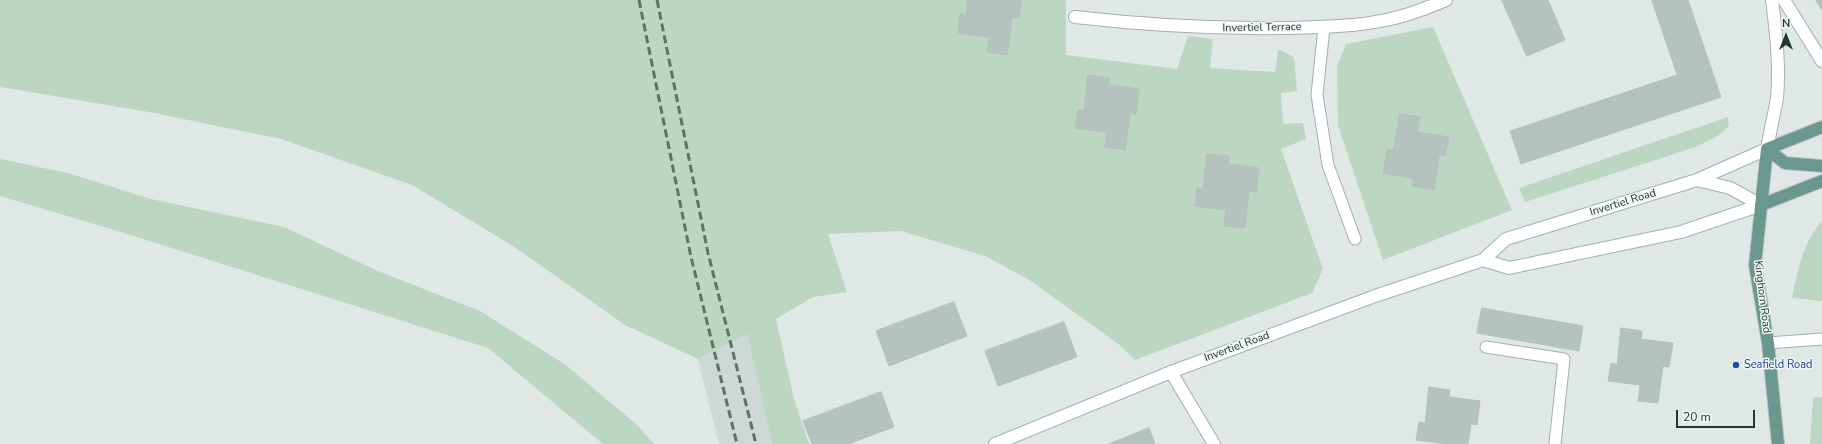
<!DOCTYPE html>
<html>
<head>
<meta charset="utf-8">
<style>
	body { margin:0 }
	#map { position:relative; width:1822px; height:444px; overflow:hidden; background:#e0e8e5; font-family:"Nunito Sans",sans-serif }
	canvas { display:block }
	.north { position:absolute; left:1766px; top:16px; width:40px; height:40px; -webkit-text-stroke:3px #eff6f3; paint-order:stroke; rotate:0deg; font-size:11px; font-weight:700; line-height:16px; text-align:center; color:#233632 }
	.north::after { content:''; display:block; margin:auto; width:14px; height:18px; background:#233632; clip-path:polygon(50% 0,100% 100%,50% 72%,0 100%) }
	.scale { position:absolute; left:1676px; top:410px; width:79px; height:18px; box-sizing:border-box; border:2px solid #233632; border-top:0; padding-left:5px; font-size:12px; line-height:14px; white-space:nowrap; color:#233632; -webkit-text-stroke:3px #eff6f3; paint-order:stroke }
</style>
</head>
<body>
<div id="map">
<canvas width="1822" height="444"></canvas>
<div class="north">N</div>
<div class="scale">20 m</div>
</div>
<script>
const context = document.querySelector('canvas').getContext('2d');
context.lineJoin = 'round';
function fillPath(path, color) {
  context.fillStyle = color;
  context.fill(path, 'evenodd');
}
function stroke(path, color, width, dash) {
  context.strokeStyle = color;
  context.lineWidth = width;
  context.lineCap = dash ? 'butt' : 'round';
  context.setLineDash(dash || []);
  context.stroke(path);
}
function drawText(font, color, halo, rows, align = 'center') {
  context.font = font + ' "Nunito Sans",sans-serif';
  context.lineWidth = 3;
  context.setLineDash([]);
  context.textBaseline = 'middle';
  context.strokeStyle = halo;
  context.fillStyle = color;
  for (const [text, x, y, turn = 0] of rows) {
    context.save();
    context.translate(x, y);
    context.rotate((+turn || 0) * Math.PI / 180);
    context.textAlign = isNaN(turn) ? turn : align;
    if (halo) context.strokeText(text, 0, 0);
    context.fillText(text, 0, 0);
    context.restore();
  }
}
const built = new Path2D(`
	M688 320 745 326 772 444H719Z`);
const green = new Path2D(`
	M0 0H1066V55L1177 69 1188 36 1213 39 1210 68 1275 72 1278 49 1294 57 1297 91 1281 93 1283 124 1303 123 1306 139 1281 149 1323 269 1312 293 1135 360 1121 346 1031 281 985 256 901 231 828 234 847 292 813 297 776 319 794 399 809 444H772L747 334 698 359 625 325 516 248 412 185 281 139 149 112 0 87Z
	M1433 27 1512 210 1383 260 1338 125 1337 66 1346 44Z
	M1728 117 1729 126 1719 135 1696 147 1525 202 1519 188Z
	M0 159 68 173 151 199 284 227 378 271 480 311 566 365 636 424 654 444H603L488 348 121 232 0 196Z
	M1822 221V301L1792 298C1798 270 1802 244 1822 221Z
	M1822 397V444H1810L1813 398Z`);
const building = new Path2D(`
	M968 0H1021L1019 18H1012L1007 55 987 52 989 37 958 33 960 14 966 15Z
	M1502 0H1548L1565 40 1527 56Z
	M1652 0H1688L1721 97 1521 164 1510 131 1677 75Z
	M1816 0H1822V10Z
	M1088 75 1109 78 1108 85 1139 89 1136 114 1130 113 1125 150 1105 147 1107 132 1075 128 1078 110H1084Z
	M1400 114 1420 117 1417 132 1449 137 1445 156 1439 155 1434 190 1412 186 1414 179 1383 173 1387 149 1393 151Z
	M1207 154 1229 156 1228 164 1259 168 1256 192 1249 191 1245 228 1224 226 1226 210 1195 206 1197 188 1203 189Z
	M954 302 967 336 889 366 876 331Z
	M1482 308 1583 326 1579 351 1477 333Z
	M1064 322 1077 357 998 386 985 351Z
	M1621 328 1642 331 1641 339 1673 343 1669 367 1663 366 1658 403 1638 401 1640 385 1608 381 1611 363 1617 364Z
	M1429 387 1450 390 1449 397 1480 401 1477 425 1471 424 1468 444H1448L1416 440 1419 422 1425 423Z
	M881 392 894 427 848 444H812L803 421Z
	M1149 428 1155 444H1109Z`);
const lane = new Path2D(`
	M1324 27 1317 95 1328 165 1355 239
	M1768 343 1822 339
	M1486 347 1564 359 1555 444`);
const street = new Path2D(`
	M1075 17C1145 25 1214 29 1284 28 1318 27 1353 27 1386 20 1407 16 1427 8 1446 0
	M1171 372 1214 444`);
const secondary = new Path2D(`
	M1784 0 1822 61
	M1697 180 1730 188 1761 205
	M1483 260 1509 268 1681 232 1761 205
	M995 444 1171 372 1375 296 1483 260 1506 239 1697 180 1767 149C1770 132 1774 115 1777 98 1780 66 1776 32 1772 0`);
const primary = new Path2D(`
	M1767 149 1755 265 1768 343 1778 444
	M1767 149 1785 163 1822 166
	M1767 149 1822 127
	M1761 205 1822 181`);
const rail = new Path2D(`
	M639 0 691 257 737 444
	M657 0 708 253 756 444`);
const markers = [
	[1736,365,4,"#1a4fb4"]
];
const streetNames = [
	["Invertiel Terrace",1262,28,-1],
	["Invertiel Road",1623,203,-17],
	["Kinghorn Road",1762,297,83],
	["Invertiel Road",1237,347,-20]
];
const transitNames = [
	["Seafield Road",1744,365]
];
fillPath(built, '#ced8d4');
fillPath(green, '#bbd7c4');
fillPath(building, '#b5c3be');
stroke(building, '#b3c1bc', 1);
stroke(lane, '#a4afac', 13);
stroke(street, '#a4afac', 14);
stroke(secondary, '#a0b3ad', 14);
stroke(primary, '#bdc3c2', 14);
stroke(lane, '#fff', 11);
stroke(street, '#fff', 12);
stroke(secondary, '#fff', 12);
stroke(primary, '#6a988f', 12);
stroke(rail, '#5d726e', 3, [8, 4]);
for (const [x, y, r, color] of markers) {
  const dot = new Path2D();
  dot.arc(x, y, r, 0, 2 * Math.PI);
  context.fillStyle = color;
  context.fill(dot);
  stroke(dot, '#eff6f3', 1.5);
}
drawText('11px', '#233632', '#eff6f3', streetNames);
drawText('11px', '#164399', '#eff6f3', transitNames, 'left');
</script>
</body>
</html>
